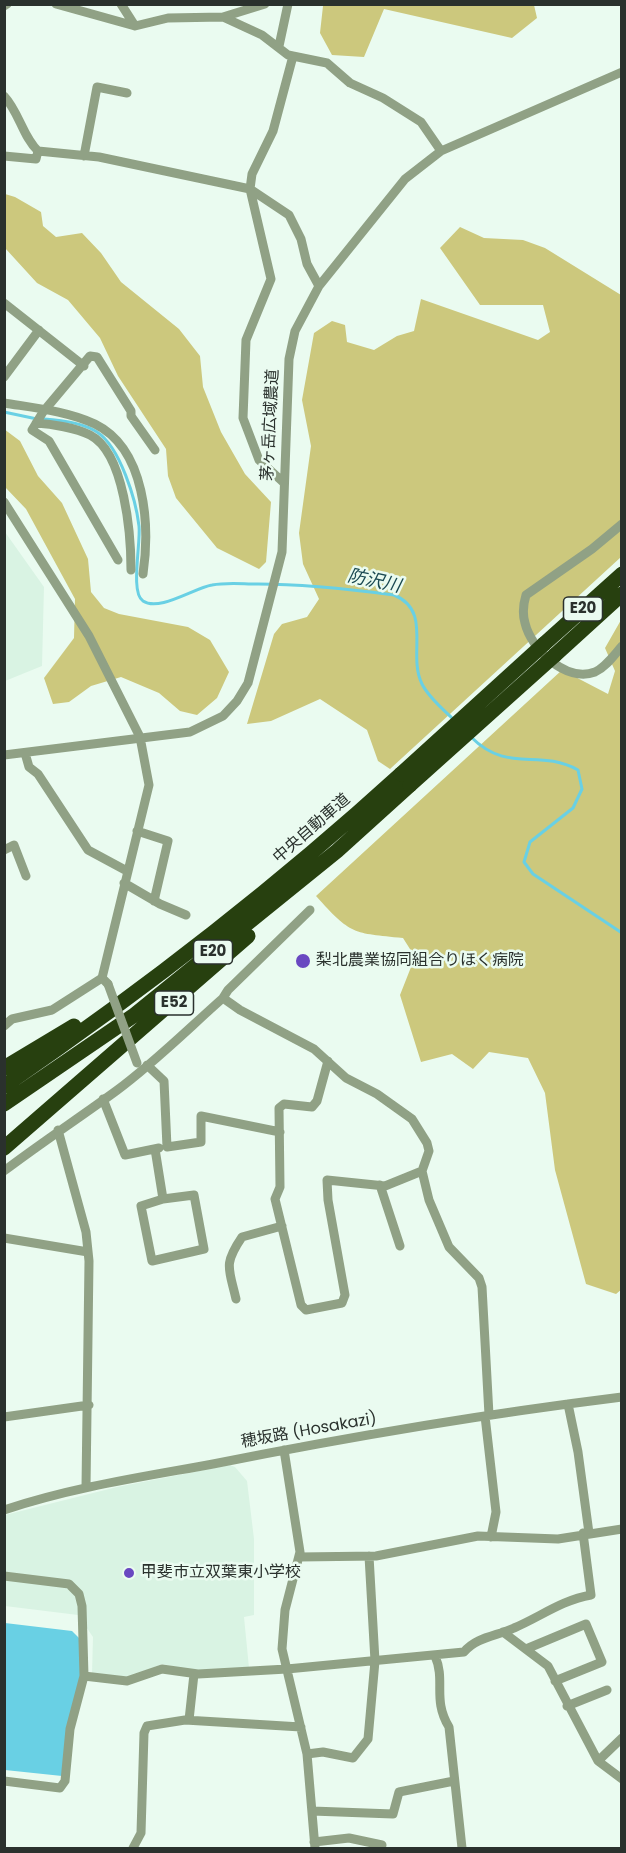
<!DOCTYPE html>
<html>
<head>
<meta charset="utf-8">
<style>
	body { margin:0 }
	#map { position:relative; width:626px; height:1853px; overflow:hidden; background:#eafbf0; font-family:Poppins,sans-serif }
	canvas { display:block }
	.frame { position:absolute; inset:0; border:6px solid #2a312d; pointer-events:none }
</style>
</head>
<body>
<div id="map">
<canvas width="626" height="1853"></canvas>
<div class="frame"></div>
</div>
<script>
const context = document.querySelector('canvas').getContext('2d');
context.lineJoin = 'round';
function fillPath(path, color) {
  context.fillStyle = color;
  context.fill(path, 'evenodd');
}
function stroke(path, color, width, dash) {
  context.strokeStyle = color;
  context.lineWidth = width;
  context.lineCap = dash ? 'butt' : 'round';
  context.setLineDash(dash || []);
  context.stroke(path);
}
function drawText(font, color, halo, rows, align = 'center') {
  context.font = font + ' Poppins,"Noto Sans JP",sans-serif';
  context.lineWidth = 5;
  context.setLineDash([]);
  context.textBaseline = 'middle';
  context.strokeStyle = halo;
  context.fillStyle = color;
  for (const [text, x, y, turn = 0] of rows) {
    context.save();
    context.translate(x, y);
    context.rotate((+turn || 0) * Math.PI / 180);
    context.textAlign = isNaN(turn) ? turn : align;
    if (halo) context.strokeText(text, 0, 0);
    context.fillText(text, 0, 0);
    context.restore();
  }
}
const built = new Path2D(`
	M5 532 44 587 42 666 5 681Z
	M230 1465 235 1467 247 1481 254 1539V1615L244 1617 249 1668 196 1671 162 1664 129 1678 92 1674 93 1637 78 1615 5 1606V1515L117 1487Z`);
const green = new Path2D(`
	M328 5H534L537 18 512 38 384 9 364 57 332 55 320 33 323 6Z
	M5 194 15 197 41 212 43 226 56 237 82 233 101 253 121 282 179 329 200 356 203 387 221 432 245 474 271 502 266 562 259 569 217 548 176 498 168 476 166 449 118 376 100 338 68 300 37 283 5 248Z
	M460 227 484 238 523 240 545 248 621 295V557L390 769 378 761 367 730 320 699 271 721 247 724 274 634 282 624 307 617 319 599 303 564 299 533 311 446 302 400 314 333 332 321 345 325 347 342 374 350 397 336 414 331 421 299 538 340 550 332 543 305H480L440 248Z
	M4 429 20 441 38 476 62 503 88 559 91 592 104 608 119 614 188 627 210 640 229 672 217 698 197 715 180 711 159 693 121 677 91 686 69 702 53 704 44 678 74 638 75 599 26 509 5 487Z
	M621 620 622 1289 616 1294 586 1284 555 1170 545 1093 528 1058 489 1052 473 1069 452 1054 421 1062 400 995 415 957 403 938C353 933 351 935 316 896L562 670 608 694 615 671 605 648Z`);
const water = new Path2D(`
	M5 1623 72 1631 81 1640 80 1676 62 1776 5 1770Z`);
const stream = new Path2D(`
	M4 412 37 419
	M44 419C60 420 83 423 97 432 120 447 136 500 139 526 141 543 130 593 143 601 159 612 194 588 212 585 227 582 242 584 258 584 304 584 349 589 394 595 433 611 407 654 422 684 429 698 443 709 453 719
	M471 737C508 774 538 748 578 770L582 789 573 808 530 842 524 862 533 874 622 933`);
const minor = new Path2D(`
	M56 4 135 26 168 18 223 17 262 35 288 55 327 63 350 83 383 98 421 122 441 151
	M121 4 135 26
	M4 6 7 4
	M223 17 265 4
	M279 46 288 4
	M4 96C19 112 23 137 38 151L99 157 250 189 289 215 301 239 307 264 319 286
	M4 156 36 159 38 151
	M84 156 97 87 127 93
	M4 303 84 366
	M4 377 39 330
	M4 403C35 408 67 411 95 424 146 449 150 526 143 574
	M36 423C52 424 76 428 90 435 125 453 131 536 131 570
	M283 482 259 460 243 418 246 340 271 279 250 189 252 174 273 131 293 56
	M4 502 89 636 140 737 149 785 102 978 108 984
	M622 524 592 549 526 595C523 605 522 613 525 623 531 649 566 683 595 672 606 667 614 655 622 646
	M118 560 49 441 32 430 43 412 90 356 97 357 131 411V416L155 450
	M25 753 29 767 38 774 88 850 127 871
	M4 755 190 732 223 716 237 701 248 683 282 552 289 359 295 331 319 286 405 179 441 151 622 72
	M137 831 168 841 154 901
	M4 850 14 845 26 876
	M124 883 160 904 186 915
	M223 998 240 1010 314 1049 346 1078 377 1094 412 1119 427 1143 429 1151 422 1171 429 1200 449 1247 479 1278 482 1287 489 1415
	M4 1026 12 1019 52 1010 102 978
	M328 1061 317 1101 312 1107 284 1104 279 1108 280 1187 275 1199 301 1305 306 1310 342 1303 345 1295 328 1200 327 1180 385 1186 422 1171
	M147 1065 164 1081 167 1147 201 1142V1116L280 1132
	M103 1099 125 1155 159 1148
	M58 1130 86 1232 89 1261 86 1487
	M155 1149 163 1199 194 1195 204 1249 152 1261 141 1206 163 1199
	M4 1171C41 1143 79 1118 116 1091 154 1063 188 1029 223 998L228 990 310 910
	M380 1185 400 1246
	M4 1238 88 1252
	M236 1299C229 1268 223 1265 242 1237L282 1226
	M568 1404 578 1452 589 1533
	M485 1416 496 1512 491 1537
	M4 1417 89 1405
	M284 1450 300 1552 285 1610 282 1649 307 1754 315 1848
	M4 1510C73 1487 142 1477 213 1464 348 1437 485 1414 622 1397
	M299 1557 376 1556 478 1536 558 1539 622 1529
	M4 1576 69 1584 79 1594 82 1606 84 1676 70 1729 65 1781 60 1788 4 1781
	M503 1632 548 1666 598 1761 622 1779
	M526 1649 586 1624 602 1662 555 1681
	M435 1656C446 1681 432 1699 449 1727L462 1848
	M84 1676 127 1681 162 1669 198 1674 287 1669 464 1652C476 1637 497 1636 514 1628 540 1617 562 1600 591 1595L583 1533
	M567 1706 607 1690
	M189 1720 194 1674
	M307 1754 323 1752 353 1758 368 1739 375 1661 369 1556
	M598 1761 622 1738
	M312 1811 393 1814 399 1792 454 1781
	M314 1842 349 1838 382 1845 381 1848
	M133 1848 141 1833 144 1733 147 1726 185 1720 301 1727`);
const highway = new Path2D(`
	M544 644 622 574
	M555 655 622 594
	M4 1068 74 1026
	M4 1086C144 990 276 888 401 774
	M4 1104 133 1016 337 851 410 785
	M4 1148 248 936`);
const minorBridge = new Path2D(`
	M108 984 137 1063`);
const highwayBridge = new Path2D(`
	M401 774 544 644
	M410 785 555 655`);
const markers = [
	[303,961,8,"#6948c1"],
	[129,1573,6,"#6948c1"]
];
const shields = [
	[583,609,39],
	[213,952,39],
	[174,1003,39]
];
const shieldNames = [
	["E20",583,609],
	["E20",213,952],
	["E52",174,1003]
];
const streetNames = [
	["茅ヶ岳広域農道",271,425,-87],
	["中央自動車道",312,829,-41],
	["穂坂路 (Hosakazi)",309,1431,-10]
];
const poiNames = [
	["梨北農業協同組合りほく病院",316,961],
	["甲斐市立双葉東小学校",141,1573]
];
const waterNames = [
	["防沢川",374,582,12]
];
fillPath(built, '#d9f3e3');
fillPath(green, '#ccc87d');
fillPath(water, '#69d0e4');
stroke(stream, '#69d0e4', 3);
stroke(minor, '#90a185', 9);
stroke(highway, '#27400f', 15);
stroke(minorBridge, '#90a185', 9);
stroke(highwayBridge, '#27400f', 15);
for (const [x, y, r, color] of markers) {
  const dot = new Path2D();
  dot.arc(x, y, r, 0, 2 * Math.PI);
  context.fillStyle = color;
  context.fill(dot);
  stroke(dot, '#eafbf0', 2);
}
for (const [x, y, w] of shields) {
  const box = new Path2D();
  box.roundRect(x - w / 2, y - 12, w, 24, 4.5);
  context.fillStyle = '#eafbf0';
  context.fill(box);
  stroke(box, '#2a312d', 1.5);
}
drawText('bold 15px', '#2a312d', null, shieldNames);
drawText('16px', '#2a312d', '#eafbf0', streetNames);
drawText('16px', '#2a312d', '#eafbf0', poiNames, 'left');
drawText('italic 18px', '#1a4951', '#eafbf0', waterNames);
</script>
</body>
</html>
